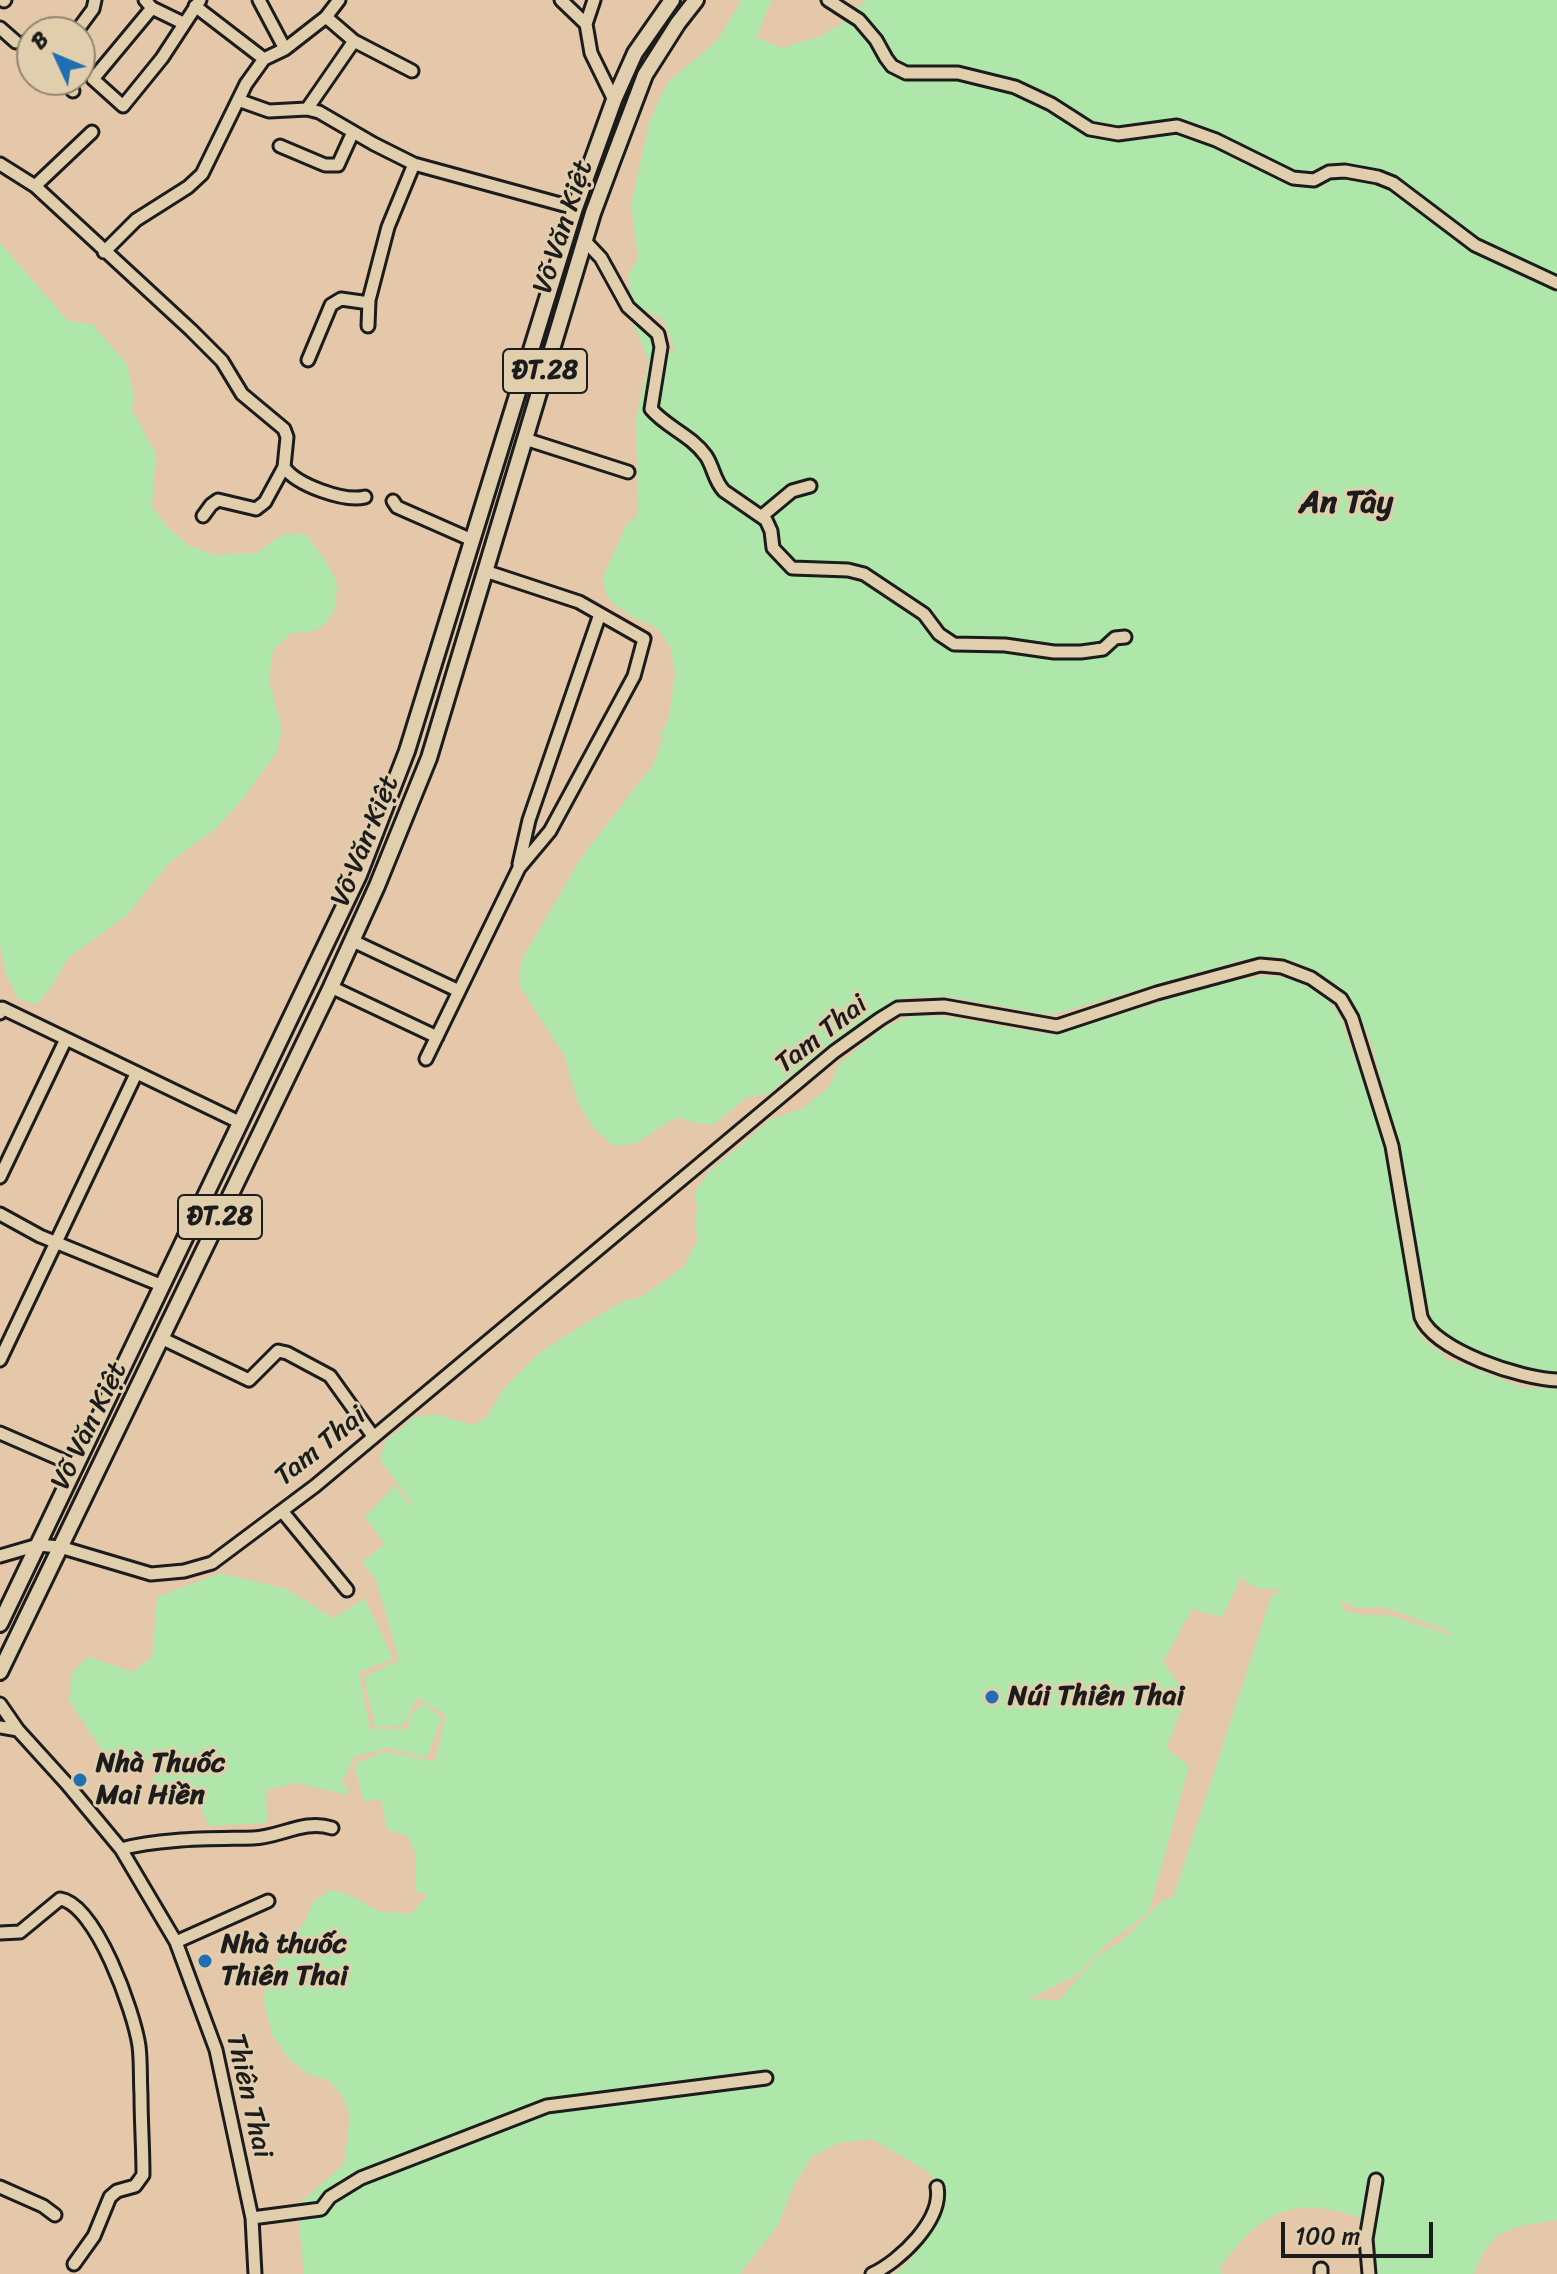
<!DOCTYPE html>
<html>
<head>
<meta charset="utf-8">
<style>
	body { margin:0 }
	#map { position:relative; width:1557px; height:2274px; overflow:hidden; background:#e5c7a9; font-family:Sriracha,sans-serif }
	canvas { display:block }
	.north { position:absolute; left:16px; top:16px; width:80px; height:80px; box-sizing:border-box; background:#e1ceac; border:2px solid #928772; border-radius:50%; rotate:314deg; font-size:22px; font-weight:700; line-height:32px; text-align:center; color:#1c1c1c }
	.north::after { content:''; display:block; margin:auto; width:28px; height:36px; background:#1f6fb2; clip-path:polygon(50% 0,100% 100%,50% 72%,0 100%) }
	.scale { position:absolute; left:1281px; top:2222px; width:152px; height:36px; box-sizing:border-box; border:4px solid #1c1c1c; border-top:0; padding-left:10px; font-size:24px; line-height:28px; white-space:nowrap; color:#1c1c1c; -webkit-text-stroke:6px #e1ceac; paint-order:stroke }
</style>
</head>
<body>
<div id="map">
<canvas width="1557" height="2274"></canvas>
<div class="north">B</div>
<div class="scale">100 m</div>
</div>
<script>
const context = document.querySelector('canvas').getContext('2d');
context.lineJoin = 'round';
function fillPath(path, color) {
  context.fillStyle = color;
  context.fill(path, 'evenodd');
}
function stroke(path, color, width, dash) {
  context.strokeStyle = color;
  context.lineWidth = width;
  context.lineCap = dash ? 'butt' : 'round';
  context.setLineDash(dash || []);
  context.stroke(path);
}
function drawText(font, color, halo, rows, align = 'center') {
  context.font = font + ' Sriracha,sans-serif';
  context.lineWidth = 6;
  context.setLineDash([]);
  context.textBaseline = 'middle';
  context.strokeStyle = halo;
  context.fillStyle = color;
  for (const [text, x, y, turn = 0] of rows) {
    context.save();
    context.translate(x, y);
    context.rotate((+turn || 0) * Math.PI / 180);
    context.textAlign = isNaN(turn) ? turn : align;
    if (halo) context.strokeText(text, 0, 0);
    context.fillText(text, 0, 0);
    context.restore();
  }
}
const green = new Path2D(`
	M742 0H772L756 37 781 48 819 37 850 18 865 0H1557V1373H1539L1514 1365 1449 1338 1434 1325 1426 1300 1405 1169 1371 1041 1349 995 1327 978 1300 963 1272 956 1246 959 1050 1015 950 997H907L875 1013 835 1040 768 1094 747 1097 713 1125 695 1123 677 1117 634 1144 614 1146 594 1129 578 1102 564 1055 519 985 521 961 581 858 653 765 663 737 660 736 668 721 675 675 671 648 656 627 634 618 609 600 602 579 627 524 638 516 636 419 649 361 633 323 646 328 661 342 663 355 675 351 663 319 633 305 628 275 638 258 631 205 649 122 668 82 715 43Z
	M0 243 68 321 92 324 126 363 134 394 132 410 156 454 152 506 169 529 190 546 214 555 256 553 282 535 304 533C316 547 329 564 336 581 338 587 336 593 336 600 333 625 316 634 292 633L273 650 269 680 282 729 277 752 238 805 214 830 171 861 126 916 69 957 50 989 36 1005 18 998 6 975 0 945Z
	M1267 976C1298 978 1323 989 1340 1016L1383 1138 1414 1325 1421 1337 1448 1359 1524 1388 1557 1389V2220C1509 2228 1493 2225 1474 2274H1376C1375 2261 1377 2242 1372 2230 1365 2217 1354 2216 1341 2212 1281 2197 1254 2222 1220 2267L1222 2274H894C909 2265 941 2224 944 2206 945 2200 942 2192 942 2186L925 2170 872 2139 838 2143 813 2156 794 2185 779 2224 740 2274H304L297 2206 344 2164 350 2118 342 2095 328 2080 309 2075 288 2058 272 2034 263 1999 269 1973 305 1921 313 1902 330 1890 346 1893 378 1911 411 1914 427 1895 416 1891 415 1854 408 1837 387 1829 381 1799 364 1802 354 1764 385 1752 435 1761 446 1715 417 1698 404 1725 375 1727 364 1677 399 1660 376 1580 362 1562 385 1544 365 1517 395 1485 410 1505 413 1504 380 1460 385 1442 414 1417 435 1414 472 1425 486 1418 503 1389 540 1352 601 1314 625 1301 641 1297 684 1267 698 1239 695 1223 697 1207 694 1193 708 1173 770 1120 803 1108 829 1087 839 1064 883 1028 914 1015 954 1018 1054 1035 1229 981ZM1236 1573C1251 1589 1263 1590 1282 1589L1271 1597 1173 1898 1162 1901 1124 1939 1098 1956 1059 2000 1029 1999 1077 1975 1108 1943 1149 1912 1189 1766 1166 1748 1187 1695 1163 1662 1192 1609 1222 1617 1240 1581ZM1341 1600C1362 1615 1370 1603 1388 1609 1410 1616 1433 1625 1454 1634L1449 1635 1390 1615H1363L1344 1610Z
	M221 1573 287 1589 333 1618 365 1599 393 1659 359 1672 370 1729H408L411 1714 423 1704 442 1717 427 1757 387 1748 354 1757 341 1783 349 1789 347 1795 297 1783 266 1790 267 1823 209 1826 192 1790 172 1804 151 1782 159 1770 150 1759 134 1775 120 1757 101 1749 70 1702 71 1674 88 1657 133 1672 152 1657 157 1597Z`);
const minor = new Path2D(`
	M145 0 152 8 183 23
	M259 0 285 49
	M561 0 586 24 591 53 614 100
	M828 0 859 20 876 40 886 58 892 66 906 73H958L1015 87 1051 104 1090 129 1118 134 1177 126 1216 140 1293 178 1314 180 1329 172 1345 171 1378 177 1393 183 1475 245 1557 283
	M4 1 5 0
	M195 6 264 59
	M152 8 93 79 123 106 162 58 200 0
	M586 24 594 0
	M0 28 16 42
	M76 32 93 9 95 0
	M354 41 412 71
	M26 42 32 48
	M63 80 73 91
	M238 100 269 111 307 109 319 112 374 144 414 164 575 208
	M307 109 354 41 326 17
	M280 146 325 165H338L353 132
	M0 164 35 186 191 330 222 361 242 394 284 429 287 437 284 467C296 485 344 502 365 497
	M35 186 92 132
	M585 241 601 258 628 307 658 334 661 347 651 409C666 427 691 435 706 456 714 468 714 481 724 491L766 520 771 531 773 548 792 568 848 570 864 574 924 614 939 634 954 644 1005 645 1054 652H1081L1103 649 1115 638 1125 637
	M104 252 136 220 188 187 202 174 246 84 264 59 285 49 326 17 339 0
	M368 326 369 300 388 227 414 164
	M308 360 331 305 341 299 369 303
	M525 439 628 472
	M393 501 397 507 472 540
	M203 516 211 505 218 500 256 509 265 502 284 467
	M762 516 792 491 810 486
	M519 864 529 820 600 614
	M353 941 459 991
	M331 987 437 1037
	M0 1013 2 1008 241 1123
	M426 1059 519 868 550 831 634 676 644 639 579 602 485 571
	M0 1177 66 1039
	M0 1214 40 1236 163 1286
	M161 1338 249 1380 278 1351 287 1353 330 1376 373 1436
	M0 1360 136 1074
	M0 1433 76 1466
	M282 1511 347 1590
	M0 1556 38 1545 60 1547 151 1574 184 1571 212 1563 315 1486 834 1052 880 1019 898 1008 944 1006 1057 1026 1157 993 1260 965 1282 967 1311 978 1341 999 1352 1018 1392 1146 1421 1317C1435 1351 1522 1379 1557 1380
	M0 1704 18 1730 67 1784 121 1849 176 1942 216 2050 252 2218 255 2274
	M0 1727 18 1730
	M121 1849C160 1838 212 1839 253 1838 281 1837 304 1819 332 1828
	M0 1933 20 1932 60 1899C96 1904 134 2012 139 2046 141 2062 140 2079 141 2095 141 2121 143 2148 143 2175L135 2186 117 2191 110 2197 94 2236 74 2264
	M176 1942 268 1901
	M0 2187 43 2206 55 2215
	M252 2218 321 2209 330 2197 361 2178 547 2106 766 2078
	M1321 2269V2274
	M872 2274C900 2261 943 2220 937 2187
	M1369 2274 1366 2239 1376 2180`);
const major = new Path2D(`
	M0 1624 359 875 407 751 575 208 614 100 635 53 672 0
	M0 1672 331 987 377 886 429 758 593 213 612 162 645 75 678 23 696 0`);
const markers = [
	[992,1697,8,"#1f6fb2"],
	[80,1780,8,"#1f6fb2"],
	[205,1961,8,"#1f6fb2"]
];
const shields = [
	[545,371,84],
	[220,1217,84]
];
const shieldNames = [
	["ĐT.28",545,371],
	["ĐT.28",220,1217]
];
const streetNames = [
	["Võ Văn Kiệt",564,227,-72],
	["Võ Văn Kiệt",366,841,-68],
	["Tam Thai",822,1035,-38],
	["Võ Văn Kiệt",90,1426,-64],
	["Tam Thai",321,1447,-39],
	["Thiên Thai",248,2096,77]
];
const poiNames = [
	["Núi Thiên Thai",1008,1697],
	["Nhà Thuốc",96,1764],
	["Mai Hiền",96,1796],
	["Nhà thuốc",221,1945],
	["Thiên Thai",221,1977]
];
const quarterNames = [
	["An Tây",1346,504]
];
fillPath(green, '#afe7ab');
stroke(minor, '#1c1c1c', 17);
stroke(major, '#1c1c1c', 20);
stroke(minor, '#e1ceac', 11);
stroke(major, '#e1ceac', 14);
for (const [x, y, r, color] of markers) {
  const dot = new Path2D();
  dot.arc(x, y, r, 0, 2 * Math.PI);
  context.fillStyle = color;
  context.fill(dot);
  stroke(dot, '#e1ceac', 3);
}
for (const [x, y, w] of shields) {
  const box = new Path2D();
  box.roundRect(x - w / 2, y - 22, w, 44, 6);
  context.fillStyle = '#e1ceac';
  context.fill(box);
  stroke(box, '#1c1c1c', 2);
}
drawText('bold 26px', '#1c1c1c', null, shieldNames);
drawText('28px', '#1c1c1c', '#e1ceac', streetNames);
drawText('bold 28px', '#1c1c1c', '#e1ceac', poiNames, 'left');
drawText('bold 32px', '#1c1c1c', '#e1ceac', quarterNames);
</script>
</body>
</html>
